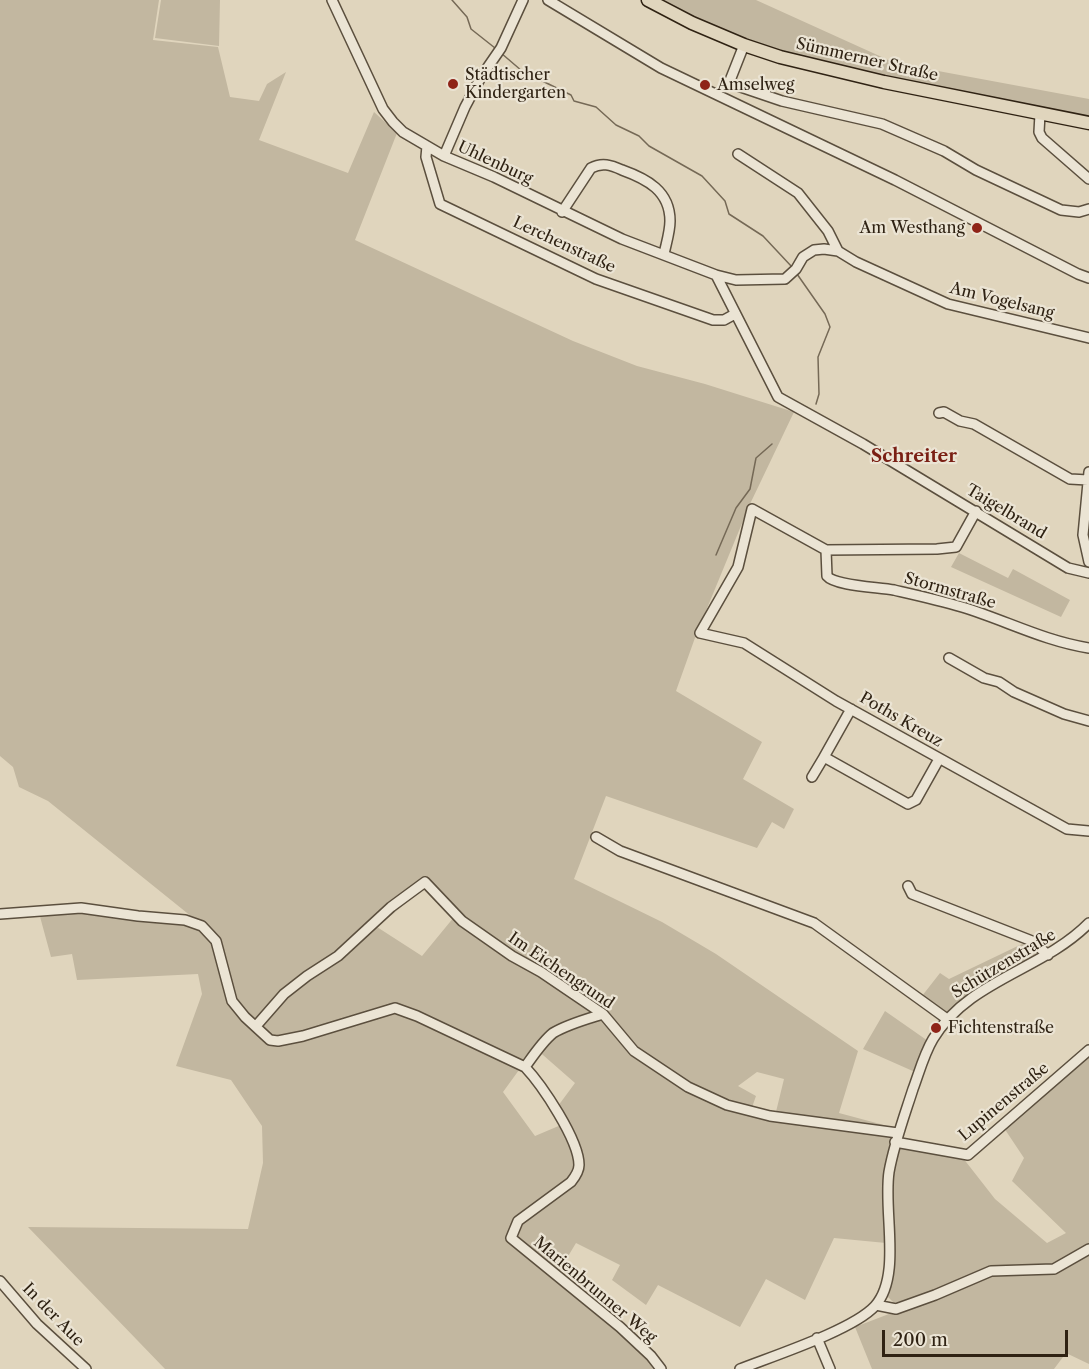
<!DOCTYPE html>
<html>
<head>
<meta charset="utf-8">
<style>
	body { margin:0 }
	#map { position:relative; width:1089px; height:1369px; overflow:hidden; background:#e0d5bd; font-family:"Libre Caslon Text",serif }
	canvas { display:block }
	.scale { position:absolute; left:882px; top:1330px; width:186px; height:27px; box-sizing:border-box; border:3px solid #2f2213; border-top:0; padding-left:8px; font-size:18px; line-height:21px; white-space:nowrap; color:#2f2213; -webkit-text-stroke:4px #ebe4d4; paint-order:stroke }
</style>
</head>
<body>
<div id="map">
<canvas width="1089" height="1369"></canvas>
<div class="scale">200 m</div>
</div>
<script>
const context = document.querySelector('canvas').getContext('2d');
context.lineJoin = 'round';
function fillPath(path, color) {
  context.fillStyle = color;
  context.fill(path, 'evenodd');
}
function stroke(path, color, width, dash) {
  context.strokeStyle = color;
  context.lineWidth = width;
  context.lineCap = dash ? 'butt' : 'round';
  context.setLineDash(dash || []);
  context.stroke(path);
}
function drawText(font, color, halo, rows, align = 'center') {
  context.font = font + ' "Libre Caslon Text",serif';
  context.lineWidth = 4.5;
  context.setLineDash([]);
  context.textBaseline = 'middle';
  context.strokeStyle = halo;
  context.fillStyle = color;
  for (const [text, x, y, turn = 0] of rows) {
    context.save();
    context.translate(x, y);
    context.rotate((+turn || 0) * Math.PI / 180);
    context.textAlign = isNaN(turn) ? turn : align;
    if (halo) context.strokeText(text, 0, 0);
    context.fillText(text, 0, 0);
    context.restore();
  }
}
const green = new Path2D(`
	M0 0H159L153 40 218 47 230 97 259 101 267 84 286 72 259 140 348 173 374 112 397 133 355 240 573 341 637 366 705 384 794 412 750 504 696 635 676 691 762 742 743 779 794 809 784 829 772 822 757 848 606 796 574 879 662 922 716 954 858 1051 839 1113 895 1128 893 1143 963 1158 995 1199 1047 1243 1066 1233 1012 1181 1024 1158 1004 1128 1089 1056V1364L1066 1353 1054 1369H872L855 1327 993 1274 989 1267 906 1302 894 1303 886 1295V1243L834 1238 805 1300 766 1279 740 1327 658 1285 646 1305 612 1280 620 1265 576 1243 558 1273 648 1360 653 1369H165L28 1227 248 1229 263 1163 262 1126 231 1080 176 1066 202 994 198 974 77 980 72 954 51 957 39 913 76 911 197 921 48 801 19 787 13 767 0 756ZM429 884 459 911 422 956 377 927ZM535 1048 575 1083 558 1106 568 1122 535 1136 503 1092ZM757 1072 784 1079 774 1120 750 1113 756 1096 738 1086Z
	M161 0H220L219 46 155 38Z
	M656 0H756L895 63 1089 99V120L888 78 746 41Z
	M959 553 1008 578 1013 569 1070 600 1061 617 951 567Z
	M1024 943 1041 954 971 993 946 1015 922 996 940 973 949 979Z
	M885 1011 928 1041 915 1072 863 1049Z`);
const stream = new Path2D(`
	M452 0 467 17 471 29 495 48
	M501 53 522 71 571 95 574 101 596 107 616 125 639 136 649 146 702 176 725 201 729 214 763 236 792 267
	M797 274 825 314 830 327 818 357 819 394 816 404
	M716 555 736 508 750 489 756 458 772 444`);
const minor = new Path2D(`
	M332 0 383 109 393 122 403 132 444 156 494 177 622 239 716 275 736 280 785 279 796 269 803 257 814 250 824 249 838 251 856 262 948 304 1089 338
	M548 0 661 68 895 180 1078 274 1089 278
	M744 45 729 83 782 101 882 124 944 151 976 170 1061 210 1079 212 1089 209
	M1040 114 1039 132 1042 138 1089 179
	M427 146 426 157 440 204 596 279 713 320H724L735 314
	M738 154 798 193 828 231 838 251
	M444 156 465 107 481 77 501 48 523 0
	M562 212 591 168C602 162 611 165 622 170 647 179 670 191 670 221 670 232 666 244 664 254
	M716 275 778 397 863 444 1068 568 1089 573
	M939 413 944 412 960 421 974 424 1070 479 1088 480
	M1089 472 1083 535 1089 562
	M976 511 956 547 937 549 826 550 752 509 738 567 700 633 744 643 836 701 1067 829 1089 831
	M826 550 827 576C835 586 879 587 894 590 916 595 939 600 962 607 1005 620 1044 641 1089 648
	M949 658 984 678 999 682 1014 692 1064 714 1089 721
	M851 709 824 757 908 804 916 800 939 759
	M812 777 824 757
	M596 837 620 851 814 923 947 1019
	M908 886 912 894 1032 941 1048 955
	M0 914 81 908 138 916 185 920 202 926 216 941 232 1001 245 1017 270 1040 278 1041 303 1036 395 1008 417 1016 525 1067C542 1085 579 1140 579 1165 579 1171 575 1177 571 1182L518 1221 511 1238 620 1327 651 1356 661 1369
	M256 1026 284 994 307 976 338 956 391 907 425 882 462 921 512 956 541 972 603 1014 634 1051 688 1087 727 1105 770 1116 898 1133
	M525 1067C533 1056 542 1042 553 1033 568 1024 587 1019 603 1014
	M895 1142 968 1155 1089 1050
	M0 1281 37 1324 86 1369
	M876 1305 896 1309 935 1295 991 1271 1054 1269 1089 1249
	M817 1338 830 1369
	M740 1369C773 1356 853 1330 875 1306 902 1276 883 1211 889 1172 894 1144 904 1117 913 1089 919 1073 924 1054 933 1039 968 980 1043 970 1089 923`);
const major = new Path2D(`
	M648 0 692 23 744 45 780 57 884 82 1089 123`);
const markers = [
	[453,84,6,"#8f2418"],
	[705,85,6,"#8f2418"],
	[977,228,6,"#8f2418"],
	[936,1028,6,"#8f2418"]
];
const streetNames = [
	["Sümmerner Straße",867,60,13],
	["Uhlenburg",495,163,25],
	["Lerchenstraße",564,245,25],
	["Am Vogelsang",1002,301,14],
	["Taigelbrand",1006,512,31],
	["Stormstraße",950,591,16],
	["Poths Kreuz",901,720,30],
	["Schützenstraße",1004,964,-31],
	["Im Eichengrund",561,971,34],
	["Lupinenstraße",1004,1102,-40],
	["Marienbrunner Weg",595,1290,40],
	["In der Aue",53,1315,46]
];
const poiNames = [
	["Städtischer",465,75],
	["Kindergarten",465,93],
	["Amselweg",717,85],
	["Am Westhang",965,228,"right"],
	["Fichtenstraße",948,1028]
];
const neighbourhoodNames = [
	["Schreiter",914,457]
];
fillPath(green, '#c2b7a0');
stroke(stream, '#756956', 1.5);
stroke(minor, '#5b4f3e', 12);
stroke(major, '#2f2213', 15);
stroke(minor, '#ebe4d4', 9);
stroke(major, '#e0d5bd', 12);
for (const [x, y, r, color] of markers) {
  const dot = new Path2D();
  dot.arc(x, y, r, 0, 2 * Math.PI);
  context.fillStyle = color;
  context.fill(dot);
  stroke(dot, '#ebe4d4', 2);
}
drawText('16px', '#2f2213', '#ebe4d4', streetNames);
drawText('16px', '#2f2213', '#ebe4d4', poiNames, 'left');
drawText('bold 18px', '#7a1f14', '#ebe4d4', neighbourhoodNames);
</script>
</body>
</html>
